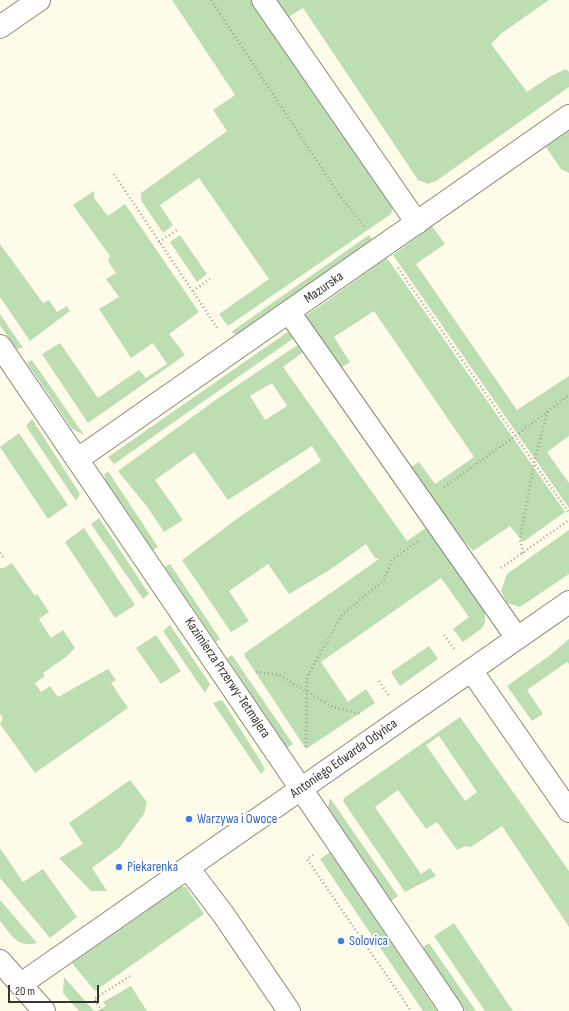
<!DOCTYPE html>
<html>
<head>
<meta charset="utf-8">
<style>
	body { margin:0 }
	#map { position:relative; width:569px; height:1011px; overflow:hidden; background:#fefbe9; font-family:"Sofia Sans Condensed",sans-serif }
	canvas { display:block }
	.scale { position:absolute; left:8px; top:985px; width:91px; height:18px; box-sizing:border-box; border:2px solid #37352e; border-top:0; padding-left:5px; font-size:12px; line-height:14px; white-space:nowrap; color:#37352e; -webkit-text-stroke:3px #fff; paint-order:stroke }
</style>
</head>
<body>
<div id="map">
<canvas width="569" height="1011"></canvas>
<div class="scale">20 m</div>
</div>
<script>
const context = document.querySelector('canvas').getContext('2d');
context.lineJoin = 'round';
function fillPath(path, color) {
  context.fillStyle = color;
  context.fill(path, 'evenodd');
}
function stroke(path, color, width, dash) {
  context.strokeStyle = color;
  context.lineWidth = width;
  context.lineCap = dash ? 'butt' : 'round';
  context.setLineDash(dash || []);
  context.stroke(path);
}
function drawText(font, color, halo, rows, align = 'center') {
  context.font = font + ' "Sofia Sans Condensed",sans-serif';
  context.lineWidth = 4;
  context.setLineDash([]);
  context.textBaseline = 'middle';
  context.strokeStyle = halo;
  context.fillStyle = color;
  for (const [text, x, y, turn = 0] of rows) {
    context.save();
    context.translate(x, y);
    context.rotate((+turn || 0) * Math.PI / 180);
    context.textAlign = isNaN(turn) ? turn : align;
    if (halo) context.strokeText(text, 0, 0);
    context.fillText(text, 0, 0);
    context.restore();
  }
}
const green = new Path2D(`
	M172 0H254L394 203 391 214 228 326 219 314 269 279 199 178 160 205 173 225 163 233 141 200V193L227 131 213 110 235 95Z
	M277 0H549L502 33 491 44 527 92 551 76 566 69 569 72V87L436 181 428 184 418 180 303 8 290 16 288 21Z
	M569 131V173L561 169 546 147Z
	M94 191V198L108 216 125 204 199 312 169 334 185 355 88 423 42 354 60 343 98 398 139 370 146 378 167 364 153 343 131 358 99 309 119 297 106 279 116 273 108 261 110 256 73 205Z
	M432 226 445 244 416 264 517 410 569 376V436L547 452 569 483V508L393 255Z
	M180 235 207 274 197 282 170 242Z
	M369 235 374 242 241 334H235L231 332Z
	M0 244 43 303 49 300 57 312 67 306 70 311 30 341 0 297Z
	M387 258 565 512 523 542 510 526 473 551 442 516 408 469 419 462 435 484 474 457 374 311 334 337 350 362 338 370 303 318Z
	M0 314 23 348 16 349 0 325Z
	M289 331 294 338 114 464 108 457Z
	M302 342 306 350 283 367 407 541 430 525 485 604V623L481 629 463 642 453 629 469 617 441 578 321 662 348 702 366 689 375 703 306 749 244 655 245 653 379 559 375 558 366 544 328 571 289 594 268 564 229 591 249 621 231 632 182 560 238 518 321 461 312 446 228 500 194 452 155 480 183 520 164 532 148 508 118 471 217 399ZM272 383 287 406 265 420 250 396Z
	M32 360 84 435 72 429 27 363Z
	M32 419 80 494 76 501 26 426Z
	M19 433 68 505 48 519 0 447Z
	M108 471 158 547 153 550 106 481 104 475Z
	M99 518 149 594 143 599 91 524Z
	M84 528 135 605 115 618 65 542Z
	M569 530V574L520 607 507 603 501 591 507 574Z
	M12 563 35 596 37 594 49 612 39 619 51 638 63 630 75 648 66 657 43 673 45 676 35 683 41 692 50 686 58 697 108 669 116 680 111 683 128 708 35 773 0 724 3 718 0 714V568H4Z
	M170 564 220 639 216 642 165 567Z
	M170 625 210 684 205 693 163 631Z
	M156 635 181 671 161 684 136 648Z
	M569 639V664L567 662 527 690 543 714 532 721 507 686 549 656Z
	M429 646 438 659 400 686 391 672Z
	M232 655 293 744 287 748 227 658Z
	M222 700 260 760 265 769 261 774 213 703Z
	M460 717 569 871V927L502 826 471 847 465 846 457 850 437 822 426 829 398 790 375 807 421 874 430 868 436 876 405 892 343 801 344 798ZM439 736 477 792 465 801 426 745Z
	M130 780 147 802 144 814 119 848 92 868 107 891H91L59 858 83 844 69 823Z
	M330 798 398 896 391 901 334 818 328 808Z
	M0 848 23 882 43 869 77 917 50 938 0 878Z
	M330 852 437 1011H423L320 859Z
	M181 887H186L204 914 95 991 72 963Z
	M0 900 37 943C16 948 12 935 0 921Z
	M454 923 513 1011H485L434 936Z
	M429 943 476 1011H465L422 948Z
	M64 977 94 1011H79L63 993Z
	M131 986 147 1011H97L106 1006 103 1002Z`);
const path = new Path2D(`
	M211 0 340 196 364 226
	M114 174 218 329
	M159 242 177 230
	M398 268 569 513
	M193 291 210 279
	M444 487 518 434 569 395
	M0 553 4 558
	M523 553 520 539 535 458 548 410
	M501 568 569 520
	M444 635 455 650
	M256 672 279 675 333 707 361 714
	M379 681 389 696
	M306 747 307 677 342 615 384 580 392 560 418 541
	M313 855 307 859 411 1011
	M102 1011 94 999 132 975`);
const minor = new Path2D(`
	M263 0 417 223
	M0 27 39 0
	M289 312 517 638
	M0 346 452 1011
	M78 459 569 116
	M471 670 569 811
	M188 868 223 914 289 1011
	M0 961 44 1011
	M21 984 569 602`);
const markers = [
	[189,819,4,"#3f7fe0"],
	[119,867,4,"#3f7fe0"],
	[341,941,4,"#3f7fe0"]
];
const streetNames = [
	["Mazurska",324,288,-35],
	["Kazimierza Przerwy-Tetmajera",227,678,56],
	["Antoniego Edwarda Odyńca",344,759,-35]
];
const shopNames = [
	["Warzywa i Owoce",197,819],
	["Piekarenka",127,867],
	["Solovica",349,941]
];
fillPath(green, '#bddeb3');
stroke(minor, '#8b8878', 24);
stroke(path, '#a4a194', 2.5, [1, 3]);
stroke(minor, '#fff', 22);
for (const [x, y, r, color] of markers) {
  const dot = new Path2D();
  dot.arc(x, y, r, 0, 2 * Math.PI);
  context.fillStyle = color;
  context.fill(dot);
  stroke(dot, '#fff', 1.5);
}
drawText('14px', '#37352e', '#fff', streetNames);
drawText('14px', '#366cbe', '#fff', shopNames, 'left');
</script>
</body>
</html>
